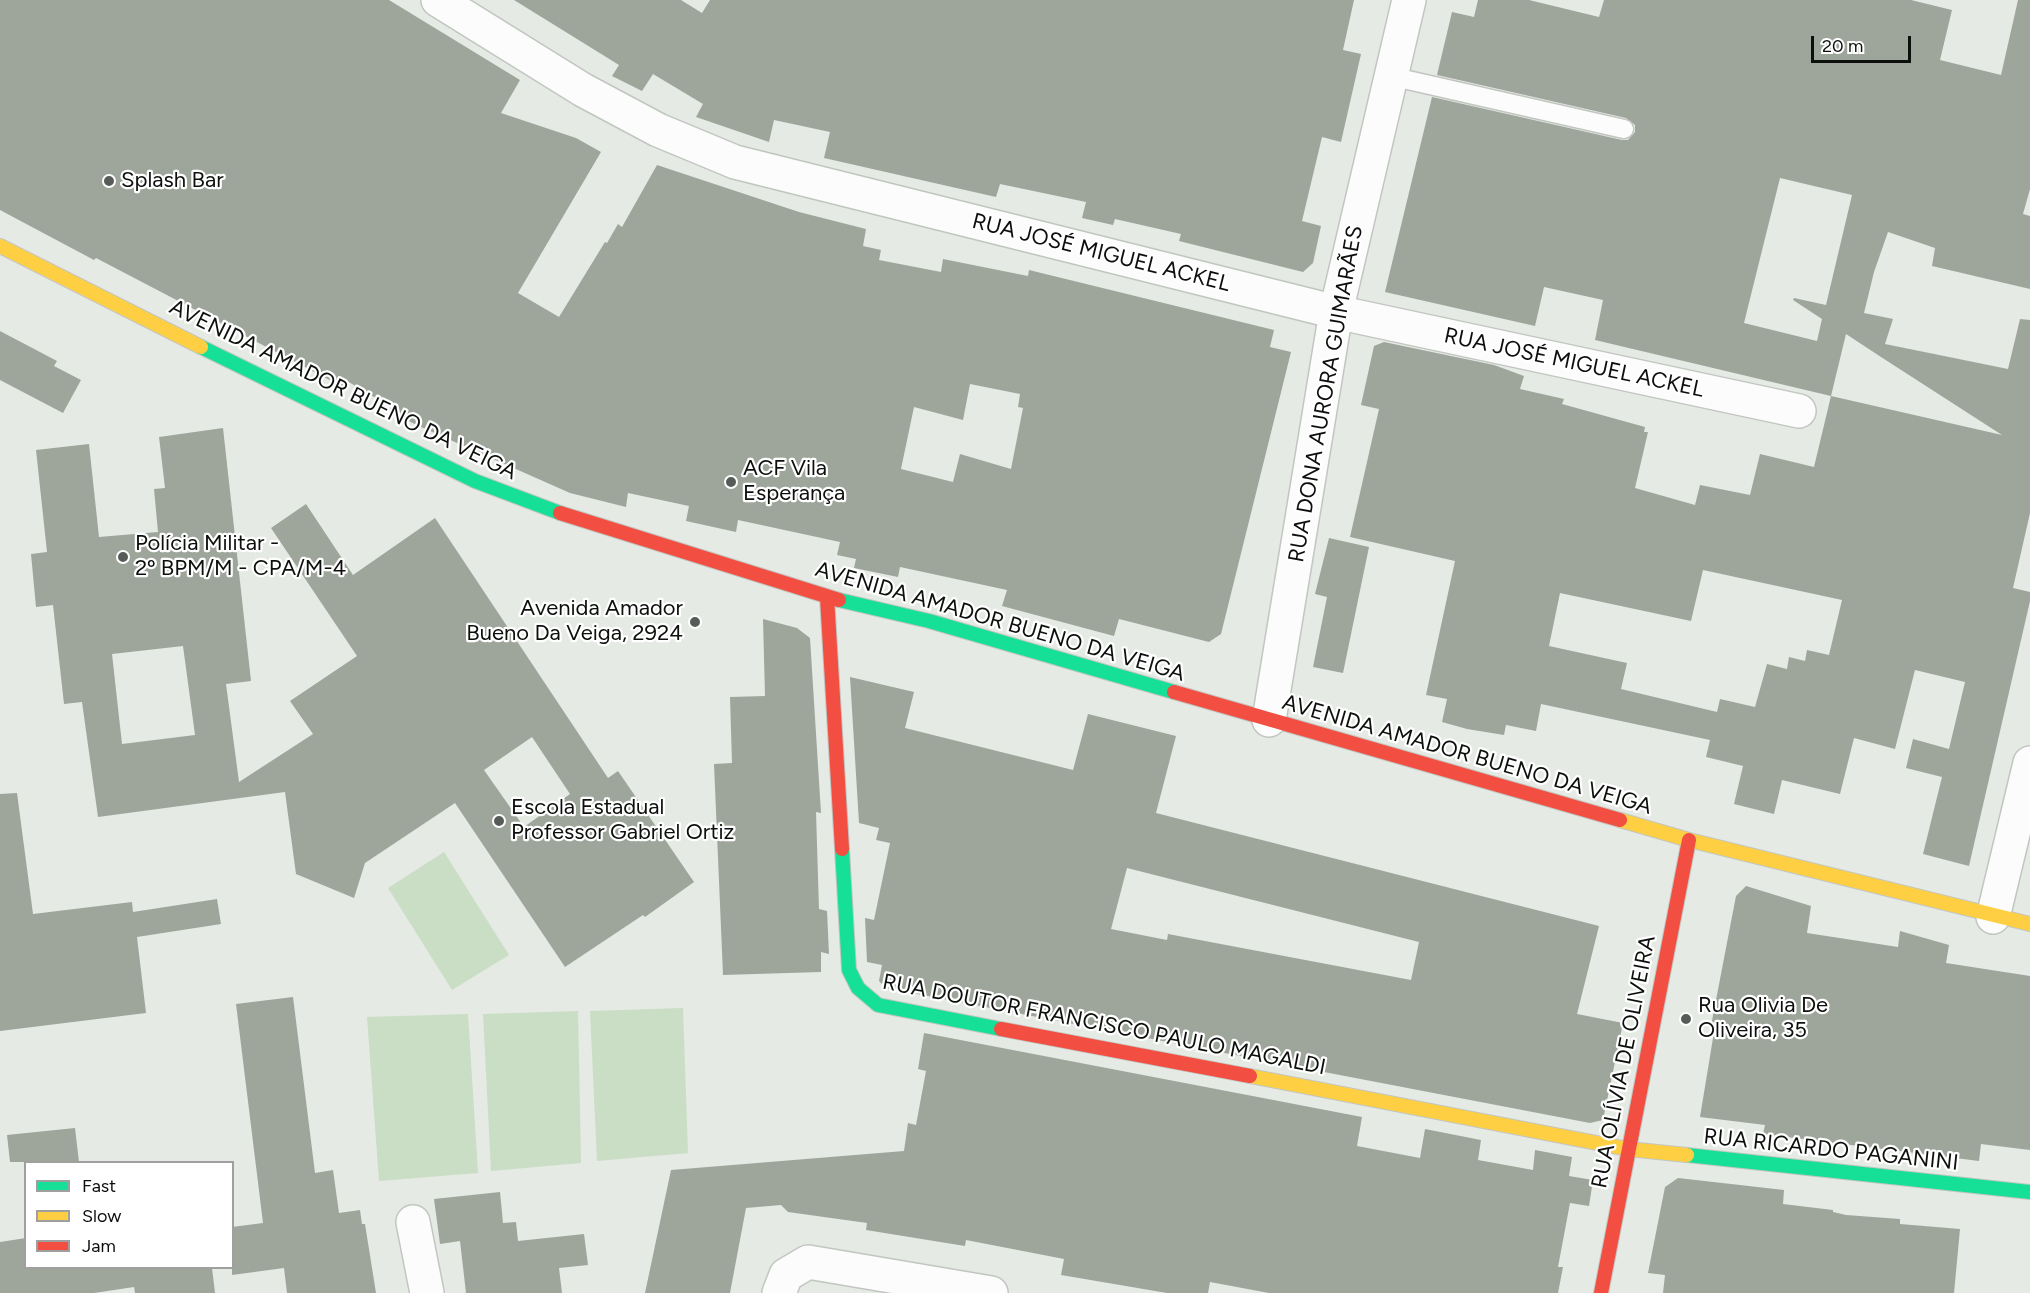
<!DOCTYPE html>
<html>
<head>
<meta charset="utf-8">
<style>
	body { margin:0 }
	#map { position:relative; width:2030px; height:1293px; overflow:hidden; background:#e5eae4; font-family:Figtree,sans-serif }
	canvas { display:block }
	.legend { position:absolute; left:24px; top:1161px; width:210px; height:108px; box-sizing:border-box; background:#fff; border:2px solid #9e9f9e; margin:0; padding:8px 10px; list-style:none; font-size:18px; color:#0c0f0c }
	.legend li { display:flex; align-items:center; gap:12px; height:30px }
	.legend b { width:30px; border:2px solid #9e9f9e }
	.scale { position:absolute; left:1811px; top:36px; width:100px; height:27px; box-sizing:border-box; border:3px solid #0c0f0c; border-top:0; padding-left:8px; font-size:18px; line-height:21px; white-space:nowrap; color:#0c0f0c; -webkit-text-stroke:4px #fff; paint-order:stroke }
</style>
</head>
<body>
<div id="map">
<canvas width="2030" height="1293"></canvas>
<ul class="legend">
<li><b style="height:8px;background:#16e098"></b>Fast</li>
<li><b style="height:8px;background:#ffcf43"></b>Slow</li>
<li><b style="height:8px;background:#f24e42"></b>Jam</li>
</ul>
<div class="scale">20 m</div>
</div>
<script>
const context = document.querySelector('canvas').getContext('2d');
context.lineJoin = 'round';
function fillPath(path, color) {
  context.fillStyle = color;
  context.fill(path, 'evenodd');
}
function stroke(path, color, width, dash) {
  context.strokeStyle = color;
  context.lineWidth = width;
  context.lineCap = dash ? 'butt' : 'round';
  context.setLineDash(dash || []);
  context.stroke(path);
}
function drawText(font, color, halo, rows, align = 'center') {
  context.font = font + ' Figtree,sans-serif';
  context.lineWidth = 4.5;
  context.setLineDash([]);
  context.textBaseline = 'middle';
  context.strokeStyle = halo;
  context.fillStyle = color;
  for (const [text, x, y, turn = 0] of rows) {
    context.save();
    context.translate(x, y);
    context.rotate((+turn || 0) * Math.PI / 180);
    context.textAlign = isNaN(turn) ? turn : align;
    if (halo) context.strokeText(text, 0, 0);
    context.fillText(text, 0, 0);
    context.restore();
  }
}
const green = new Path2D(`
	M444 852 509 955 452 990 388 888Z
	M683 1008 688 1153 597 1161 590 1011Z
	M578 1011 581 1163 491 1171 483 1014Z
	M468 1014 478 1173 379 1181 367 1017Z`);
const building = new Path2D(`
	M0 0H389L520 80 501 113 576 138 601 152 518 293 559 317 605 242 607 243 618 224 622 227 657 165 799 212 866 229 863 246 881 250 879 260 941 272 943 259 1028 276 1029 270 1274 330 1270 347 1291 352 1221 634 1209 642 1119 619 1114 636 1002 606 1007 590 900 567 898 577 854 568 856 559 837 555 840 542 738 520 736 532 686 521 689 506 628 493 626 507 570 493 421 427 388 411 391 407 347 381 343 387 96 258 94 260 0 210ZM970 384 1020 394 1018 407 1023 408 1011 469 960 454 953 482 901 469 914 407 963 420Z
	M514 0H681L702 13 710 0H1354L1343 50 1361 54 1341 142 1322 137 1302 221 1321 226 1313 263 1303 272 1179 241 1181 234 1115 219 1113 225 1082 218 1086 202 1000 184 996 197 824 158 830 132 774 120 769 142 696 117 703 104 653 74 642 91 612 76 619 65Z
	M1478 0H1529L1599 17 1604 0H1911L1952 10 1940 60 2001 75 2018 0H2030V189L2023 214 2030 216V289L1932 266 1935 248 1888 232 1874 272 1864 313 1893 319 1885 344 2008 369 2020 319 2030 320V513L2013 588 2030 592V601L1969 866 1923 854 1942 777 1906 768 1913 739 1949 749 1965 682 1915 670 1895 749 1854 738 1840 794 1782 780 1774 814 1734 804 1743 766 1706 757 1710 740 1541 704 1536 731 1506 725 1504 735 1467 729 1442 722 1447 699 1426 695 1455 561 1350 537 1379 409 1361 405 1374 346 1384 342 1494 365 1524 376 1520 389 1564 399 1562 404 1645 427 1644 432H1648L1635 488 1695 505 1700 485 1750 495 1760 454 1814 467 1831 396 1595 340 1603 300 1544 287 1535 326 1385 292 1432 97 1622 140H1628L1635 132V125L1626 118 1437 75 1452 12 1474 17ZM1780 178 1852 195 1826 305 1794 298 1793 300 1822 319 1817 341 1744 323ZM1846 334 1881 357 2002 435 1831 396ZM1703 570 1842 600 1829 655 1807 650 1805 661 1789 657 1787 669 1767 664 1755 707 1720 699 1717 712 1621 689 1627 663 1549 646 1560 593 1691 621Z
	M0 331 57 361 54 366 81 380 63 413 0 380Z
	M223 428 251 681 226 684 239 782 313 734 290 701 357 656 271 528 306 504 353 575 435 518 608 778 618 771 694 882 645 917 643 915 565 967 455 803 365 863 354 898 296 874 285 792 98 817 82 702 64 704 53 605 36 607 31 554 47 552 36 450 89 444 99 537 158 532 154 489 165 488 159 437ZM183 646 195 735 122 744 112 654ZM532 737 570 794 524 827 484 770Z
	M1329 538 1369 547 1343 673 1313 667 1327 597 1315 594Z
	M763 619 797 628 810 638 821 813 816 812 819 909 827 911 829 954 821 952V972L723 975 714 764 732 763 730 697 765 696Z
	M850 677 914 692 905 728 1073 770 1088 714 1176 736 1156 813 1599 926 1577 1014 1623 1023 1603 1120 1590 1123 886 988 879 981 882 965 867 962 865 918 874 920 890 843 876 840 879 828 859 823ZM1127 868 1419 942 1411 980 1168 934 1167 940 1111 929Z
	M17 793 33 914 132 902 133 912 217 899 221 924 137 937 146 1013 0 1031V794Z
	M1746 886 1811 906 1807 933 1898 947 1900 931 1949 945 1946 963 2030 976V1150L1981 1144 1979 1161 1763 1134 1765 1125 1700 1117 1715 1026H1711L1736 896Z
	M293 997 315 1173 333 1170 339 1213 360 1210 362 1224H365L376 1293H287L284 1268 232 1275V1227L263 1223 236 1004Z
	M924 1033 1362 1117 1357 1146 1420 1158 1425 1129 1481 1140 1478 1160 1533 1170 1535 1150 1572 1157 1569 1176 1593 1180 1589 1206 1570 1203 1558 1267H1563L1558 1293H1269L1210 1282 1208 1293H1167L1061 1275 1064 1259 966 1240 965 1246 866 1230 867 1223 788 1212 781 1205 746 1208 730 1293H645L671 1170 904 1151 908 1123 916 1125 926 1071 918 1069Z
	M75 1128 79 1162H10L7 1135Z
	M1678 1178 1784 1190 1783 1204 1833 1210V1212L1846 1215 1900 1219V1224L1960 1229 1954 1293H1663L1665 1275 1648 1273 1665 1187Z
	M500 1192 503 1223 516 1222 518 1241 584 1234 588 1265 559 1268 562 1293H466L460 1241 440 1244 434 1199Z
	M26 1238V1268H212L215 1293H135L134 1287 94 1293H0V1242Z`);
const lane = new Path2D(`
	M1390 76 1624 129`);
const street = new Path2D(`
	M438 0 583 90 658 130 735 162 1336 312 1799 411
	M1269 720 1336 312 1409 0
	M1993 917 2030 763
	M413 1222 427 1293
	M779 1293 786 1275 808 1262 991 1293`);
const fast = new Path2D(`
	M201 347 475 481 560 513
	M839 600 929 621 1174 692
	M842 849 849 970 858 988 878 1005 1001 1029
	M1687 1155 2030 1192`);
const slow = new Path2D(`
	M0 246 201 347
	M1620 820 1689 840 2030 924
	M1250 1076 1628 1149 1687 1155`);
const jam = new Path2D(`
	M560 513 839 600
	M827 597 842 849
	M1174 692 1620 820
	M1001 1029 1250 1076
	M1601 1293 1689 840`);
const markers = [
	[109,181,6,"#585c58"],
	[731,482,6,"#585c58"],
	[123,557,6,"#585c58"],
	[695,622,6,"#585c58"],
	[499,821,6,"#585c58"],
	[1686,1019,6,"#585c58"]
];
const poiNames = [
	["Splash Bar",121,181],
	["ACF Vila",743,469],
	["Esperança",743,494],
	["Polícia Militar -",135,544],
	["2º BPM/M - CPA/M-4",135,569],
	["Avenida Amador",683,609,"right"],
	["Bueno Da Veiga, 2924",683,634,"right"],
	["Escola Estadual",511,808],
	["Professor Gabriel Ortiz",511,833],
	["Rua Olivia De",1698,1006],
	["Oliveira, 35",1698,1031]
];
const streetNames = [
	["RUA JOSÉ MIGUEL ACKEL",1101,253,14],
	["RUA JOSÉ MIGUEL ACKEL",1574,363,12],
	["AVENIDA AMADOR BUENO DA VEIGA",343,390,26],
	["RUA DONA AURORA GUIMARÃES",1326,394,-80],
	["AVENIDA AMADOR BUENO DA VEIGA",1000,622,16],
	["AVENIDA AMADOR BUENO DA VEIGA",1467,755,16],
	["RUA DOUTOR FRANCISCO PAULO MAGALDI",1104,1025,11],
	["RUA OLÍVIA DE OLIVEIRA",1624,1062,-79],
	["RUA RICARDO PAGANINI",1831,1150,6]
];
fillPath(green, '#caddc5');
fillPath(building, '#9ea69b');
stroke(lane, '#c2c6c1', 21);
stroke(street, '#c2c6c1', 36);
stroke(fast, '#c2c6c1', 16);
stroke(slow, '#c2c6c1', 16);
stroke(jam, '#c2c6c1', 16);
stroke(lane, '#fbfcfb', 18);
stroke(street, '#fbfcfb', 33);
stroke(fast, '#16e098', 14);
stroke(slow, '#ffcf43', 14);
stroke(jam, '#f24e42', 14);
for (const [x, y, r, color] of markers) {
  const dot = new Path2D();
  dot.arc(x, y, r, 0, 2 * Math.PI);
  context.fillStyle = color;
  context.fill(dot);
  stroke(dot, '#fff', 2);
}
drawText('22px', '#0c0f0c', '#fff', poiNames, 'left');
drawText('22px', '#0c0f0c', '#fff', streetNames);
</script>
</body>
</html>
